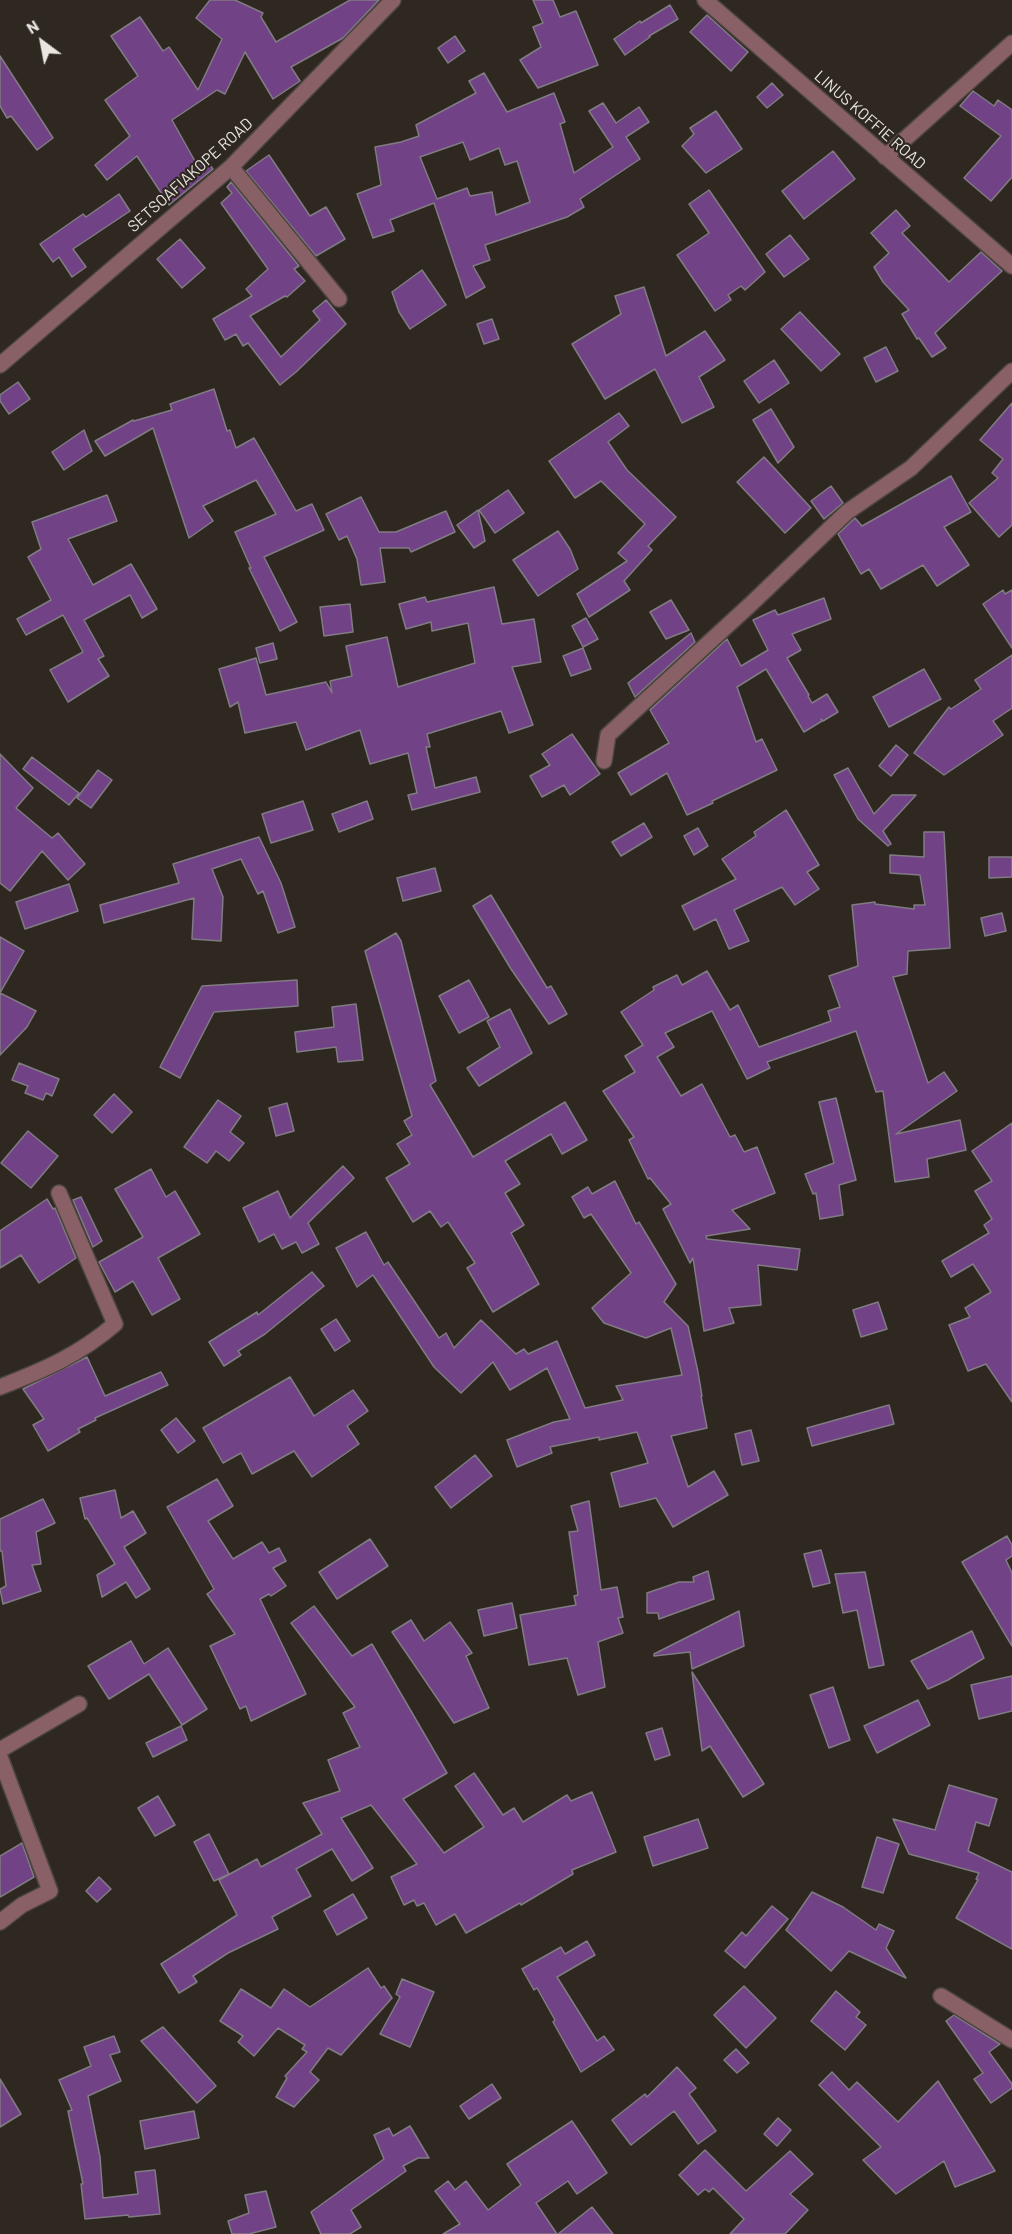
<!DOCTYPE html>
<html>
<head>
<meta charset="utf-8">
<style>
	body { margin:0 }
	#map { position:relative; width:1012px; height:2234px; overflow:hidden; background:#2f2821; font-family:Barlow,sans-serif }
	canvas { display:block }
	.north { position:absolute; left:12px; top:12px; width:60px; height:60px; -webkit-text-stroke:4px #2f2821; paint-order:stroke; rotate:328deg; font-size:16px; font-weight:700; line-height:24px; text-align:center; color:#eae5e1 }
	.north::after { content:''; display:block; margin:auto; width:21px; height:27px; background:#eae5e1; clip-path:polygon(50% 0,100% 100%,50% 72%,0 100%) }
</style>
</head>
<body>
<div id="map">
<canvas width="1012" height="2234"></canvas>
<div class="north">N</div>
</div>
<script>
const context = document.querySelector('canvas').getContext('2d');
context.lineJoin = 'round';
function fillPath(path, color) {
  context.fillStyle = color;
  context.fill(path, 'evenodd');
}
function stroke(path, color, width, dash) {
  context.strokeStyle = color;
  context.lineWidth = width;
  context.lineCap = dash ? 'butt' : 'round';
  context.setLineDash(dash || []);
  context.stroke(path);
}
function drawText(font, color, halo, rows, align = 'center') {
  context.font = font + ' Barlow,sans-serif';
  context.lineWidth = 4.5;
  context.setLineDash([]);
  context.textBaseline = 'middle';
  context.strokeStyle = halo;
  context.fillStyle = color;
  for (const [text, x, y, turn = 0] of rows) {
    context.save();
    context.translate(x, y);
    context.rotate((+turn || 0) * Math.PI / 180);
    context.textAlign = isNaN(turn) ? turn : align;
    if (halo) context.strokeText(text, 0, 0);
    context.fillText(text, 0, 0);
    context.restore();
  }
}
const building = new Path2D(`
	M210 0H235L263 13 261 17 276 42 350 0H379L343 38 291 67 300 81 273 99 245 52 225 94 217 90 172 120 196 163 204 157 213 169 169 205 137 156 107 180 95 165 130 136 105 100 138 76 111 36 140 17 163 51 169 47 198 90 222 39 196 18Z
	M533 0H553L560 17 576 11 598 65 538 88 520 60 541 47 533 27 543 23Z
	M670 5 678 19 649 36 650 37 625 55 614 39 640 21 641 23Z
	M707 15 748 52 731 71 690 32Z
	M455 36 465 51 448 63 438 48Z
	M0 56 53 138 37 150 11 116 7 118 0 106Z
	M484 73 507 112 554 93 565 122 560 124 574 173 613 147 589 111 603 103 616 123 639 107 649 122 626 137 640 159 580 199 584 207 567 217 485 245 490 260 473 266 485 287 466 298 434 203 390 220 394 231 373 238 357 194 381 185 375 147 401 142 419 136 416 125 476 93 469 81ZM463 142 470 160 499 148 505 165 517 161 530 202 496 215 492 192 470 196 467 188 437 199 420 157Z
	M772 83 783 95 767 108 757 97Z
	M973 91 994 106 998 100 1012 110V177L991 201 964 178 1001 136 960 106Z
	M716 111 742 149 706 173 682 146 694 134 690 128Z
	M833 151 855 179 804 219 782 191Z
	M269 155 310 216 326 207 345 239 316 256 246 171Z
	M231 182 299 266 294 269 305 281 287 297 285 296 250 316 281 357 320 320 313 311 326 300 346 324 296 372 280 385 248 343 243 346 236 334 225 340 213 319 252 296 246 289 268 269 221 203 232 193 227 187Z
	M709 190 765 272 745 290 741 286 728 295 731 300 715 311 677 255 709 233 689 204Z
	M119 194 130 211 73 249 86 267 72 277 59 257 53 262 40 244 83 214 86 217Z
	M896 210 910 226 902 233 949 282 981 252 1002 271 935 333 946 348 932 357 919 338 917 339 902 314 909 310 883 282 874 267 889 253 871 233Z
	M790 235 809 259 784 277 766 254Z
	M180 239 205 268 182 288 157 259Z
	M422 270 446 305 410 329 399 312 392 292Z
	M644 287 666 356 705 331 725 360 699 377 714 407 682 423 655 369 605 399 572 344 621 314 615 296Z
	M800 312 840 354 821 371 781 329Z
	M492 319 499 339 484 344 477 324Z
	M886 347 898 371 876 382 864 358Z
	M774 360 789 383 759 403 744 381Z
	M18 382 30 399 9 414 0 401V395Z
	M214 389 227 431 230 430 236 448 254 438 296 511 312 504 324 530 264 557 297 622 280 631 249 568H251L235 532 276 514 256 480 203 506 213 521 189 538 153 428 105 456 95 441 133 420 134 421 172 410 170 404Z
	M1012 403V525L999 537 969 503 998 478 992 473 1003 459 980 440Z
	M771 409 794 447 778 463 753 420Z
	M619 413 629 426 608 442 627 470 676 517 648 546 652 550 624 581 630 590 589 617 577 594 627 561 618 553 645 524 601 481 575 498 549 461Z
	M84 430 92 451 64 470 52 452Z
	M764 457 811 508 785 533 737 482Z
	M951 476 971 512 944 527 969 565 937 586 923 565 881 589 869 569 861 574 838 534 855 518 862 526Z
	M831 486 843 503 824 519 811 501Z
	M508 490 524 513 495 533 479 510Z
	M107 495 117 521 68 539 93 585 131 564 157 609 142 618 130 595 84 620 104 656 98 659 109 676 68 702 50 670 83 652 63 615 26 635 17 619 51 600 28 557 41 549 32 522Z
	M361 497 379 532H396L446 511 455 532 411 552 409 548H380L385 582 361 585 357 559 347 536 339 540 326 514Z
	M478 510 485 541 474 548 457 525Z
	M558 531 570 549 578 569 538 596 513 560Z
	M494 587 502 624 534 619 541 662 512 667 533 725 509 733 501 711 427 734 430 747H426L435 788 476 777 480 792 412 810 408 795 417 793 408 753 370 764 360 730 306 750 296 722 245 733 238 702 230 707 219 669 256 658 266 695 326 682 332 693 330 681 352 676 346 646 387 637 398 687 475 663 468 623 432 631 431 622 406 629 399 604 425 597 427 602Z
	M1003 590 1005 594 1012 590V648L983 604Z
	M824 598 831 619 792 634 801 650 787 658 809 695 808 696 812 703 827 694 838 712 823 721 821 719 822 721 804 732 766 669 737 687 756 742 762 739 777 770 712 801 713 803 687 815 667 773 631 795 618 773 669 743 650 710 727 639 741 666 768 650 753 620 775 610 778 615Z
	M671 600 689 630 666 639 650 612Z
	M350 604 353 632 324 636 320 607Z
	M586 618 598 639 583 647 572 626Z
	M691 633 695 642 635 697 628 683Z
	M273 643 277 659 260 663 256 648Z
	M583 648 591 669 571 676 563 656Z
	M1012 655V708L993 721 1003 735 944 775 914 753 949 707 951 709 981 689 975 680Z
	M924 669 941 699 889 727 873 697Z
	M572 734 600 774 570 795 564 785 542 797 530 776 550 765 542 754Z
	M896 745 908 755 891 776 879 766Z
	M0 754 33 788 16 808 52 838 58 833 85 864 68 880 42 851 10 891 0 883Z
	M32 757 79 793 69 805 23 769Z
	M848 768 874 814 892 795H916L883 831 891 844 888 846 858 819 834 775Z
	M98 770 112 780 91 808 77 798Z
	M303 801 313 830 271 843 262 814Z
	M367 801 373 819 339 832 332 814Z
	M786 810 819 865 807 872 819 889 795 905 782 887 734 910 749 941 729 949 716 919 694 930 682 906 736 879 722 859 756 836 754 832Z
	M644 823 652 837 621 856 612 842Z
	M698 828 708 846 694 855 684 836Z
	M924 832H944L950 948 908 951 907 974 893 977 928 1083 944 1072 957 1091 896 1134 960 1120 966 1150 927 1159 929 1177 895 1182 883 1091 876 1092 856 1031 767 1062 770 1068 747 1079 712 1011 665 1033 674 1047 657 1057 681 1096 702 1084 730 1137 735 1135 744 1152 757 1147 775 1193 732 1210 750 1229 706 1236 707 1239 800 1249 797 1270 758 1265 761 1305 729 1308 734 1323 704 1331 693 1258 690 1263 663 1209 671 1204 650 1178 648 1179 629 1140 634 1137 603 1091 635 1072 625 1056 643 1045 621 1012 654 990 653 987 677 975 682 985 707 971 730 1010 738 1005 759 1047 831 1021 828 1011 840 1007 829 976 858 966 852 905 875 902V904L914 909V905H925L920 875 890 873V855L924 857Z
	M259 837 281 883 295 927 278 933 263 891 258 894 241 859 212 869 223 897 221 941 192 939 194 898 104 923 100 905 179 883 173 864Z
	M989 857H1012V877L989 878Z
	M435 868 441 891 403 901 397 878Z
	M69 884 78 911 25 929 16 902Z
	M491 895 547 988 551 986 567 1014 549 1024 511 969 473 906Z
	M1002 913 1006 931 985 936 981 918Z
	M396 933 401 941 436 1081 430 1085 473 1157 565 1102 587 1140 562 1154 551 1134 505 1161 520 1184 505 1193 524 1225 511 1233 539 1284 493 1312 467 1268 475 1263 448 1222 441 1227 430 1211 413 1222 386 1178 410 1164 397 1144 412 1135 404 1121 412 1116 365 951Z
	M0 937 24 951 0 993 36 1011 27 1027 0 1055Z
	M297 980 298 1006 214 1012 180 1078 160 1067 202 986Z
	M469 980 489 1017 459 1033 439 996Z
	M356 1004 363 1060 338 1062 336 1047 297 1052 295 1032 334 1027 332 1007Z
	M510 1009 532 1053 479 1086 467 1068 500 1047 487 1021Z
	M19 1063 59 1079 52 1096 46 1093 43 1100 25 1093 28 1086 12 1080Z
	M114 1094 132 1112 112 1133 94 1115Z
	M836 1098 856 1180 839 1185 843 1215 820 1219 816 1193 813 1194 805 1174 834 1163 819 1102Z
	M218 1100 241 1116 230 1132 244 1143 229 1161 216 1151 207 1163 184 1147Z
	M287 1103 294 1131 276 1136 269 1108Z
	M1012 1123V1402L986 1364 968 1371 949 1325 970 1317 965 1308 991 1292 973 1264 951 1277 942 1261 989 1233 984 1225 992 1219 975 1191 992 1181 972 1151Z
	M28 1131 58 1156 31 1188 1 1163Z
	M343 1166 354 1178 308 1223 319 1244 302 1253 296 1242 282 1249 274 1234 259 1242 243 1208 278 1191 290 1218Z
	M151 1169 166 1197 175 1191 200 1234 158 1258 180 1299 152 1315 133 1281 115 1292 99 1262 143 1237 115 1189Z
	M615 1181 636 1224 639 1222 676 1284 664 1302 688 1326 698 1372 702 1396H701L707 1428 671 1436 688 1487 714 1471 728 1495 673 1527 656 1498 620 1507 611 1473 648 1463 637 1432 599 1440V1437L550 1447 552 1453 517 1467 507 1440 554 1422 570 1419 547 1368 510 1390 493 1362 461 1393 434 1367 373 1275 357 1287 336 1248 366 1232 384 1265 388 1262 439 1338 446 1333 454 1348 481 1320 516 1354 524 1349 528 1354 557 1341 585 1408 623 1400 616 1386 682 1375 671 1328 646 1338 604 1323 592 1308 631 1273 591 1214 584 1218 572 1197 588 1187 592 1194Z
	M81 1197 102 1241 93 1247 73 1200Z
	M47 1199 53 1209 55 1208 76 1258 39 1283 21 1255 0 1268V1231Z
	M312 1272 324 1286 265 1334 238 1351 241 1355 224 1366 209 1342 257 1312 258 1315Z
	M878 1302 887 1329 861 1337 853 1310Z
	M336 1319 350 1341 335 1351 321 1329Z
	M87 1357 105 1396 161 1372 168 1385 95 1418 96 1420 78 1429 80 1432 48 1451 33 1425 44 1419 23 1389Z
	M290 1377 314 1416 353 1390 368 1411 347 1426 359 1444 312 1477 294 1451 252 1474 241 1453 223 1463 203 1428Z
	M889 1405 894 1424 812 1446 807 1428Z
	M176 1418 195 1441 178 1453 161 1430Z
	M751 1430 759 1461 742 1465 735 1434Z
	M475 1455 492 1476 451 1508 435 1487Z
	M217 1479 233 1506 208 1521 233 1559 262 1542 269 1553 279 1548 286 1561 273 1568 286 1586 271 1596 269 1594 260 1599 306 1694 251 1721 246 1706 240 1709 210 1646 235 1634 207 1594 214 1589 167 1507Z
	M115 1490 121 1518 133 1511 146 1533 124 1547 150 1589 136 1598 126 1582 102 1597 97 1575 115 1564 87 1518 85 1519 80 1498Z
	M43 1499 55 1523 36 1532 41 1564 32 1565 41 1591 3 1604 0 1589 6 1586 2 1551H0V1519Z
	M589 1501 601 1590 617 1587 623 1617 618 1618 623 1633 598 1642 605 1687 578 1695 567 1658 529 1665 520 1615 576 1605 574 1596 578 1595 569 1532 578 1531 571 1506Z
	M1007 1536 1012 1545V1556L1006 1560 1012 1573V1646L962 1562Z
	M370 1539 388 1566 337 1599 319 1572Z
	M821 1550 830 1583 813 1587 804 1554Z
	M708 1571 714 1599 659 1619 658 1613H647V1593L679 1582H694L693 1577Z
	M865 1572 884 1665 869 1668 857 1610 843 1613 835 1574Z
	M512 1603 517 1628 484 1636 478 1610Z
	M314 1606 352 1656 372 1644 447 1773 403 1799 444 1853 484 1827 455 1786 474 1773 503 1815 514 1808 523 1822 567 1795 571 1801 592 1792 616 1852 572 1870 573 1874 521 1905 520 1903 466 1933 455 1914 436 1925 424 1903 417 1906 414 1900 404 1905 391 1877 417 1864 371 1805 341 1818 373 1868 352 1881 332 1849 296 1869 311 1896 272 1917 278 1929 228 1953 193 1976 197 1982 179 1993 161 1964 237 1915 219 1880 257 1859 261 1867 322 1834 303 1803 340 1791 328 1760 360 1747 343 1713 355 1707 291 1623Z
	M739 1611 744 1646 692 1669 690 1652 654 1656V1654Z
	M411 1620 424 1641 450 1622 472 1653 466 1656 489 1708 454 1723 392 1632Z
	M972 1631 984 1658 948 1680 928 1689 911 1661Z
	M131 1641 144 1664 168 1648 207 1709 182 1725 149 1674 109 1699 88 1666Z
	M692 1672 764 1784 743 1797 710 1746 702 1751Z
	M1012 1676V1711L979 1719 971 1685Z
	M833 1687 850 1740 829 1748 810 1695Z
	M918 1700 930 1725 877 1753 864 1726Z
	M181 1726 187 1740 153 1757 146 1743Z
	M662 1728 670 1755 655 1760 646 1733Z
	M949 1785 997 1799 989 1826 976 1822 968 1851 1012 1872V1949L956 1918 978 1880 976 1879 979 1873 909 1854 893 1819 935 1830Z
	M158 1796 175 1825 155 1836 138 1808Z
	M698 1819 708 1848 653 1866 644 1837Z
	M209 1834 229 1874 214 1881 194 1842Z
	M877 1837 899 1844 883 1893 862 1887Z
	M22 1843 34 1877 0 1897V1856Z
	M99 1877 111 1889 97 1902 86 1891Z
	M812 1892 843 1907 876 1930 879 1924 894 1931 886 1948 906 1978 849 1951 831 1971 786 1930Z
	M353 1894 367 1918 337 1935 324 1911Z
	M772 1906 788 1919 745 1968 725 1951 742 1932 746 1936Z
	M587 1941 595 1955 557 1977 597 2041 604 2036 614 2050 581 2072 553 2022 555 2020 537 1988 534 1990 522 1969 561 1947 565 1954Z
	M368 1968 381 1988 384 1986 392 1998 341 2055 328 2048 310 2072 319 2080 294 2107 276 2097 287 2078 285 2076 307 2052 302 2049 305 2045 278 2028 254 2056 238 2042 243 2036 220 2021 241 1989 271 2008 284 1989 310 2007Z
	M402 1979 434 1992 410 2047 380 2034 400 1997 396 1994Z
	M744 1986 776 2018 746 2048 714 2015Z
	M836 1991 860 2012 856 2017 866 2025 845 2050 811 2021Z
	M954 2015 1000 2044 989 2052 1012 2084V2088L991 2103 974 2079 983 2073 946 2021Z
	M163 2027 216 2086 197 2103 141 2041Z
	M114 2036 120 2052 110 2055 121 2081 88 2096 100 2157 103 2198 138 2194 135 2172 155 2170 160 2214 129 2217 128 2215 85 2219 81 2184H83L68 2111 72 2110 59 2080 91 2066 84 2047Z
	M736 2049 749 2063 737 2073 724 2060Z
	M677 2067 696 2088 689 2094 716 2131 698 2144 674 2111 631 2145 612 2120 645 2094 647 2097Z
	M832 2072 849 2090 857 2082 898 2122 938 2081 995 2171 955 2187 944 2161 896 2194 863 2160 881 2147 819 2085Z
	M0 2079 21 2114 0 2127Z
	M492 2084 501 2098 469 2119 460 2106Z
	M194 2111 199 2138 145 2149 140 2121Z
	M778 2118 791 2130 777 2146 764 2134Z
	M572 2121 607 2173 577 2194 568 2181 536 2203 557 2234H443L460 2224 435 2191 448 2181 455 2190 466 2181 488 2210 521 2185 507 2164Z
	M410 2126 429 2158H418L403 2166 406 2171 351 2210 361 2227 350 2234H321L311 2212 384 2159 374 2135 389 2128 393 2136Z
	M705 2150 746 2191 790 2151 813 2174 790 2194 808 2210 785 2234H730L744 2219 713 2188 709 2192 705 2189 698 2195 679 2175Z
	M266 2191 276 2227 249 2234H232L228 2221 249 2213 245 2195Z
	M592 2207 613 2234H558Z`);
const minor = new Path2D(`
	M705 0 1012 266
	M885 157 1012 43
	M231 167 339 299
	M0 365 231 167 393 0
	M604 761 608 735 752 603 847 512 911 468 1012 371
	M0 1387C44 1370 79 1355 115 1324L59 1193
	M0 1750 79 1704
	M0 1757 50 1891 22 1905 0 1922
	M941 1996 1012 2040`);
const streetNames = [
	["LINUS KOFFIE ROAD",870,120,41],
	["SETSOAFIAKOPE ROAD",190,175,-42]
];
fillPath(building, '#724287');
stroke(building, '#817b84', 1.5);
stroke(minor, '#4d4640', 18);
stroke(minor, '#896066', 15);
drawText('16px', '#eae5e1', '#2f2821', streetNames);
</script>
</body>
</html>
